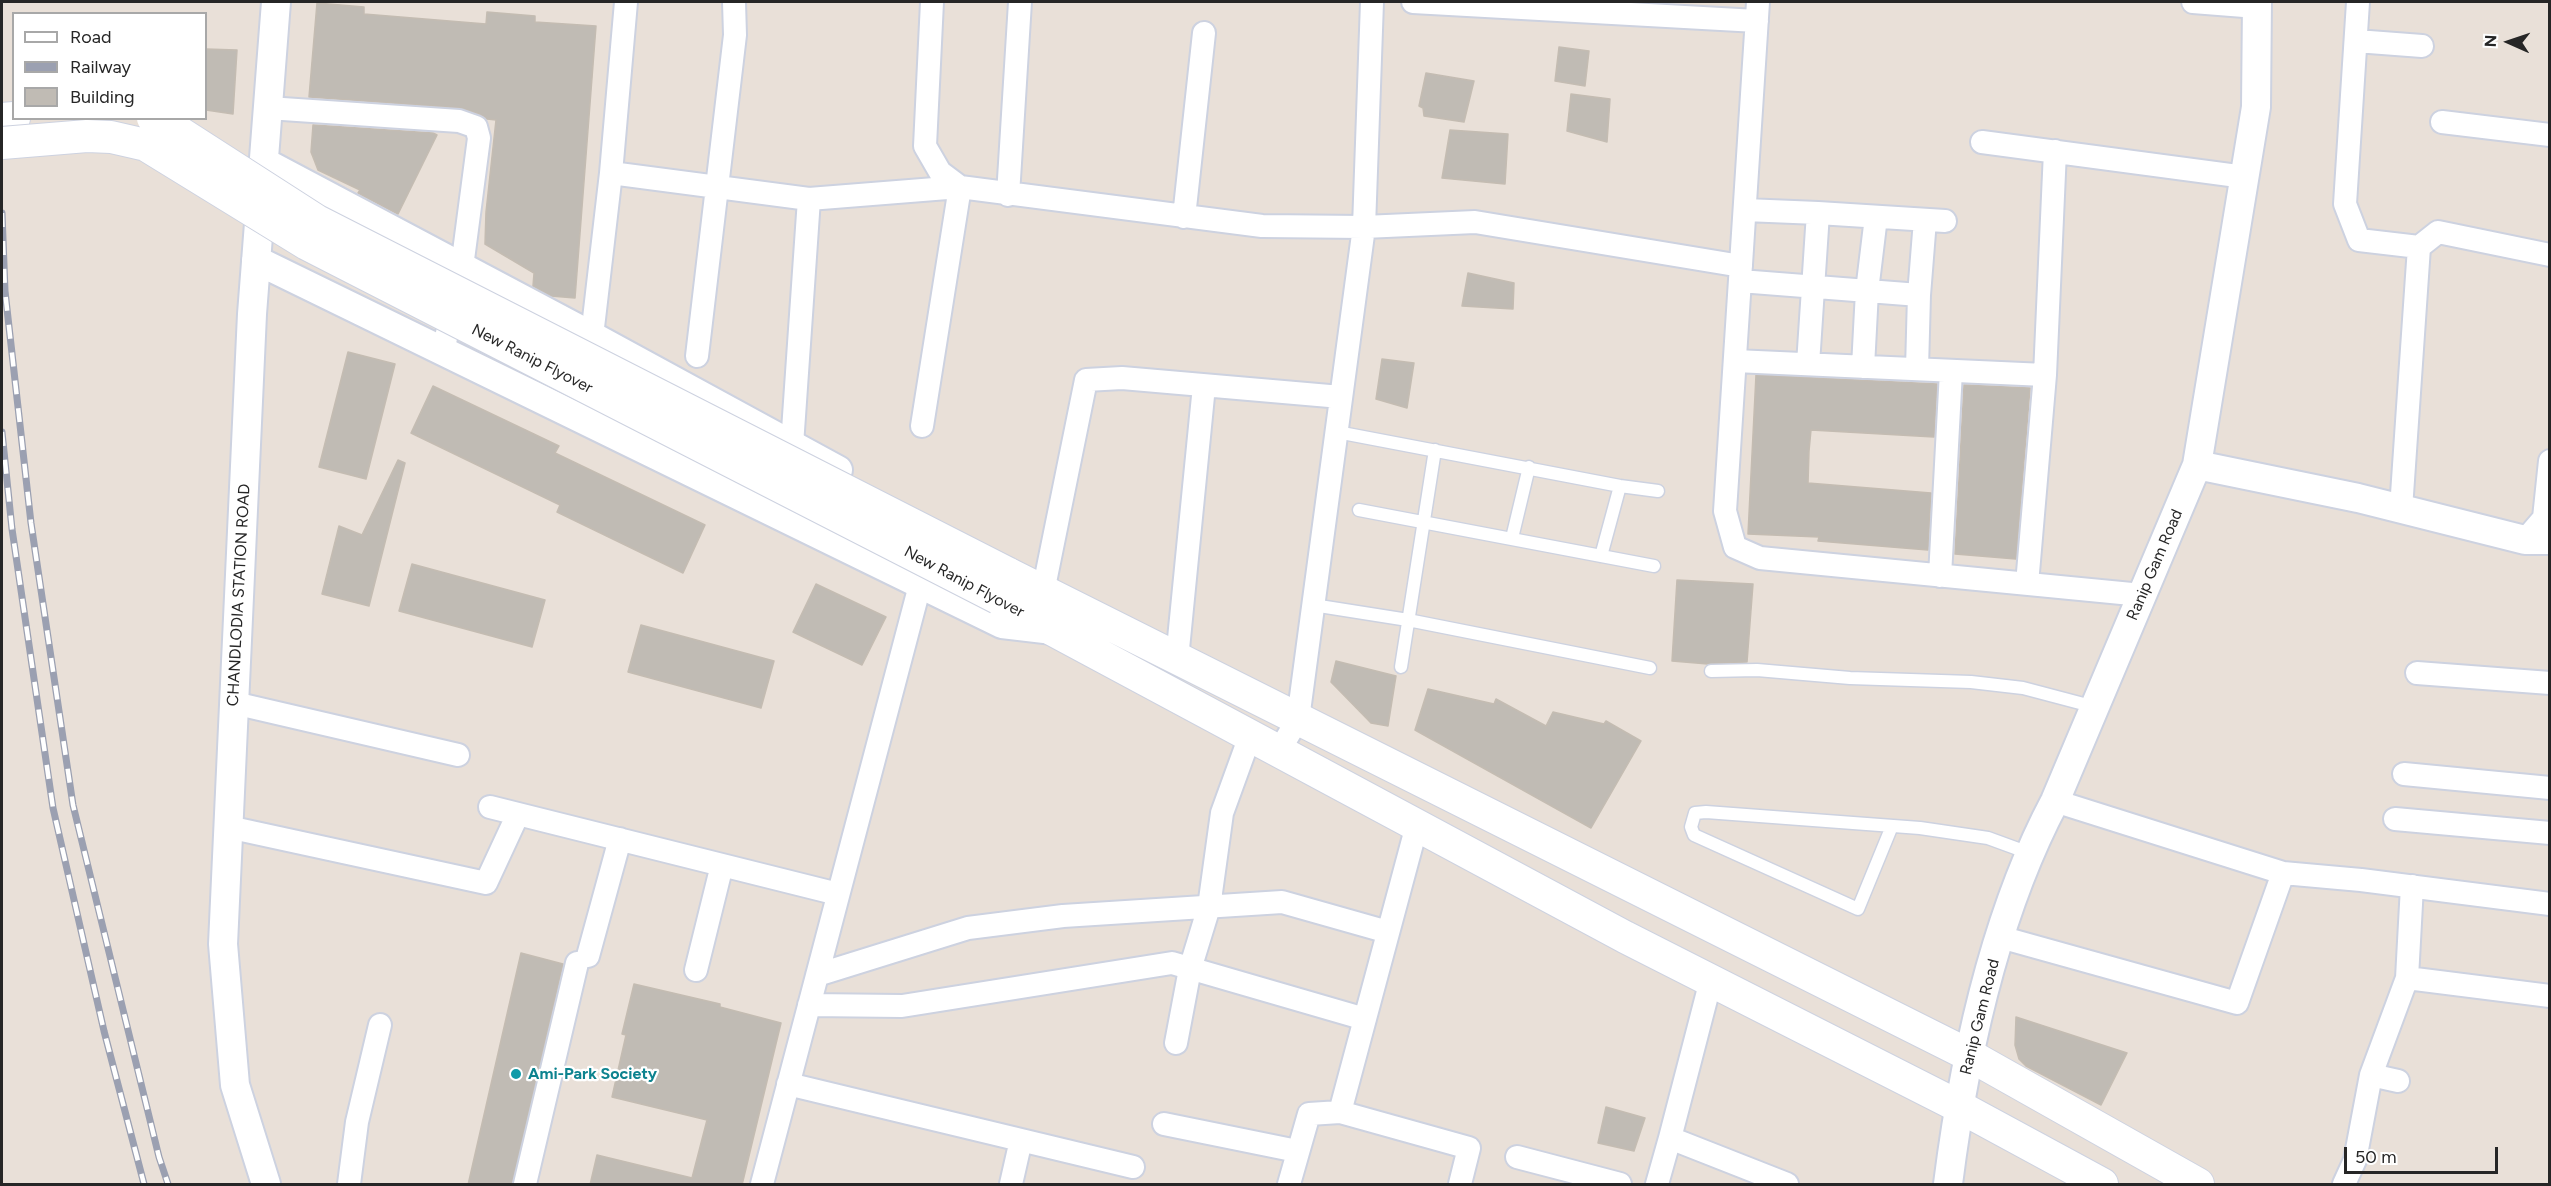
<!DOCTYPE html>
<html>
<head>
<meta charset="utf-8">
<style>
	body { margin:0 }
	#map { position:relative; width:2551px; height:1186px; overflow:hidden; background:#e9e0d8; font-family:Figtree,sans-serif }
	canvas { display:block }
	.frame { position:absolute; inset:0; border:3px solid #262626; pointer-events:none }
	.legend { position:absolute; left:12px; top:12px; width:195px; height:108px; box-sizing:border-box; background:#fff; border:2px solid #a8a8a8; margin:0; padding:8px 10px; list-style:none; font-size:18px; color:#262626 }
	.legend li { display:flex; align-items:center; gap:12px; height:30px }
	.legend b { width:30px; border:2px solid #a8a8a8 }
	.north { position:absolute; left:2479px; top:12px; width:60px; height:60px; -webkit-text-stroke:4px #fff; paint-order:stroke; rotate:273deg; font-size:16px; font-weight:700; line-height:24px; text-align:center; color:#262626 }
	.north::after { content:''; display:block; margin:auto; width:21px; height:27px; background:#262626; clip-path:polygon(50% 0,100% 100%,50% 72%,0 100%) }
	.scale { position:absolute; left:2344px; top:1147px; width:154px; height:27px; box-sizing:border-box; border:3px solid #262626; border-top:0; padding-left:8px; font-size:18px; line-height:21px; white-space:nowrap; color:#262626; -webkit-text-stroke:4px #fff; paint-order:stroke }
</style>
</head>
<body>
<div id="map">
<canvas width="2551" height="1186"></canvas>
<div class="frame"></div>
<ul class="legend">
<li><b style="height:8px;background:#fff"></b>Road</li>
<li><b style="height:8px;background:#9ba0b1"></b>Railway</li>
<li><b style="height:16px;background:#c0bbb4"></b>Building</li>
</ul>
<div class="north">N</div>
<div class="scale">50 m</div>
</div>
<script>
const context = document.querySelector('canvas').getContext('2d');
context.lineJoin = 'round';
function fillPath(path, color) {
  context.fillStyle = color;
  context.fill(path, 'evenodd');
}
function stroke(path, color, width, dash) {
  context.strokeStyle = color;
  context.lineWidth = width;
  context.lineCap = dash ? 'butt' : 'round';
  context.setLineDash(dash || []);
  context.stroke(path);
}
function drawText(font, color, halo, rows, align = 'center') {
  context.font = font + ' Figtree,sans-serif';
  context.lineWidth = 4.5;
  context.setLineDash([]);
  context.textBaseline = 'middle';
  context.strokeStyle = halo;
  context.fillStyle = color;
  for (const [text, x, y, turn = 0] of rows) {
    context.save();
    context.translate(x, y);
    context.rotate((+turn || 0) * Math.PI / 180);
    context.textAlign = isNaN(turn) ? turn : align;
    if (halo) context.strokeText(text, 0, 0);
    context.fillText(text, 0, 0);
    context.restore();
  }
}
const building = new Path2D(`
	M317 3 364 7V14L486 24 487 12 535 16V22L596 26 575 298 551 296 533 286 534 273 485 244 486 212 496 120 487 119 479 114 460 108 309 97Z
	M1559 47 1589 51 1585 86 1555 81Z
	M206 49 237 50 233 114 206 110Z
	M1426 73 1474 81 1464 122 1424 116 1423 108 1419 106Z
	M1571 94 1610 99 1607 142 1567 131Z
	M313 125 433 133 437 135 398 214 358 193 360 190 318 170 311 152Z
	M1450 130 1508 134 1505 184 1442 178Z
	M1468 273 1514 283 1513 309 1462 306Z
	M348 352 395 364 366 479 319 467Z
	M1382 359 1414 363 1407 408 1376 399Z
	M1756 375 1937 384 1934 437 1811 430 1809 451 1808 483 1931 493 1928 550 1818 541 1819 537 1748 534Z
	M1964 385 2030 388 2016 559 1955 554Z
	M433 386 559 446 555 453 705 525 683 573 557 512 560 505 411 433Z
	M398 460 405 463 369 606 322 594 339 526 362 535Z
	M412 564 545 600 532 647 399 611Z
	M1677 580 1753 584 1747 662 1708 664 1672 661Z
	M816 584 886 617 862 665 793 632Z
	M641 625 774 661 761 708 628 672Z
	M1336 661 1396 676 1388 726 1371 723 1331 682Z
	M1428 689 1494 704 1496 699 1546 726 1553 712 1604 724 1606 721 1641 741 1591 828 1415 730Z
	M521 953 563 964 512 1185H468Z
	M634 984 720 1004V1007L781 1023 742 1185H590L597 1155 692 1178 707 1120 612 1097 626 1035 622 1034Z
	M2016 1017 2127 1053 2101 1105 2026 1066 2019 1059 2015 1045Z
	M1606 1107 1645 1118 1634 1151 1598 1143Z`);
const service = new Path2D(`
	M1337 432 1620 486 1658 491
	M1359 510 1654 566
	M1512 538 1529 467
	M1601 556 1620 486
	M1313 605 1408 620 1650 668
	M1401 667 1435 450
	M1711 671 1757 670 1850 678 1971 682 2023 688 2095 707
	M1892 826 1858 909 1694 835 1691 827 1695 813 1706 812 1920 828 1988 838 2029 853`);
const minor = new Path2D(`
	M626 2 611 173 809 199 960 187 922 426
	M932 2 925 146 940 172 960 187 1262 226 1364 227 1475 222 1741 266
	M1413 2 1757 21
	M1758 2 1725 511 1735 547 1760 558 2142 595
	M2193 2 2257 7
	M2358 2 2345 204 2359 240 2419 247 2438 232 2550 255
	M2356 41 2422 46
	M268 108 459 121 476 127 479 138 462 267 443 351
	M2442 122 2550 135
	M1982 142 2245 177
	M1008 195 1020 2
	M1745 210 1818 213 1808 364
	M1818 213 1945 221
	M1184 217 1204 33
	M1740 281 1919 295
	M592 336 611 173
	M697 356 735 35 734 2
	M1735 361 2045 375
	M1863 367 1867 291 1876 217
	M1917 369 1919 295 1925 220
	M792 445 809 199
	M2401 509 2419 247
	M2525 540 2544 518 2550 461
	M1940 576 1951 371
	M2027 584 2045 375 2055 151
	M1043 592 1086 380 1122 378 1341 397
	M1177 659 1204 386
	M2417 673 2550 683
	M234 703 458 755
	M1279 751 1298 719 1364 227 1372 2
	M2404 774 2550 788
	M490 807 838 894
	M2395 819 2550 833
	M1417 825 1340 1112 1469 1148 1460 1184
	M228 827 486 883 518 814
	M2283 873 2361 880 2550 904
	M2000 937 2237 1003 2283 873 2055 801
	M588 956 620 839
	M696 970 722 865
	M817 975 968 928 1063 916 1282 902 1388 932
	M2407 978 2550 996
	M1711 980 1670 1138 1787 1184
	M809 1005 902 1006 1172 963 1365 1019
	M1176 1043 1190 969 1209 907 1222 813 1250 736
	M2398 1081 2371 1075 2407 978 2412 886
	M788 1084 1133 1167
	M1164 1124 1297 1151
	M1517 1157 1620 1184
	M349 1184 357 1122 380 1025
	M525 1184 577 963
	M762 1184 920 585
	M1011 1184 1021 1140
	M1289 1184 1309 1114 1340 1112
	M1657 1184 1670 1138
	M2344 1184 2355 1160 2371 1075`);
const tertiary = new Path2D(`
	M264 162 592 336 838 470
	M256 260 1002 624 1053 630
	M2197 465 2358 498 2525 540H2550
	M266 1184 235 1085 223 944 252 314 276 2
	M1948 1184C1964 1058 1995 914 2055 801L2197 465 2256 107 2257 2`);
const secondary = new Path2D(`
	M2 119 14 118
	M1007 573 1969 1055 2198 1184
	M998 598 1053 630 1625 937 1958 1106 2102 1184`);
const rail = new Path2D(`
	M2 213 5 291 31 523 73 805 159 1157 168 1184
	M2 432 12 529 53 808 104 1031 144 1184`);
const secondaryBridge = new Path2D(`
	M153 118 160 120 317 221 1007 573
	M2 143 87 136 111 137 146 145 307 244 998 598`);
const markers = [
	[516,1074,6,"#0f9aa8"]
];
const streetNames = [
	["New Ranip Flyover",532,359,27],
	["Ranip Gam Road",2155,565,-67],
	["New Ranip Flyover",964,582,28],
	["CHANDLODIA STATION ROAD",239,595,-87],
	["Ranip Gam Road",1980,1017,-76]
];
const cultureNames = [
	["Ami-Park Society",528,1074]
];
fillPath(building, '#c0bbb4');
stroke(building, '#c4bcb2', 1.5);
stroke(service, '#cdd2e0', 15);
stroke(minor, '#cdd2e0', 26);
stroke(tertiary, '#cdd2e0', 32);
stroke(secondary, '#cdd2e0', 34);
stroke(service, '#fff', 12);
stroke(minor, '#fff', 22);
stroke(tertiary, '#fff', 28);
stroke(secondary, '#fff', 32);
stroke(rail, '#9ba0b1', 7);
stroke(rail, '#fff', 4.5, [14]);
stroke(secondaryBridge, '#cdd2e0', 34, []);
stroke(secondaryBridge, '#fff', 32);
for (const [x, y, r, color] of markers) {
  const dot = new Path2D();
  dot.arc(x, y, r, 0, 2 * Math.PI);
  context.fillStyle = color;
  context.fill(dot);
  stroke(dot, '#fff', 2);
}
drawText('16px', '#262626', '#fff', streetNames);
drawText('bold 16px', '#0d838f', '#fff', cultureNames, 'left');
</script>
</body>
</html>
